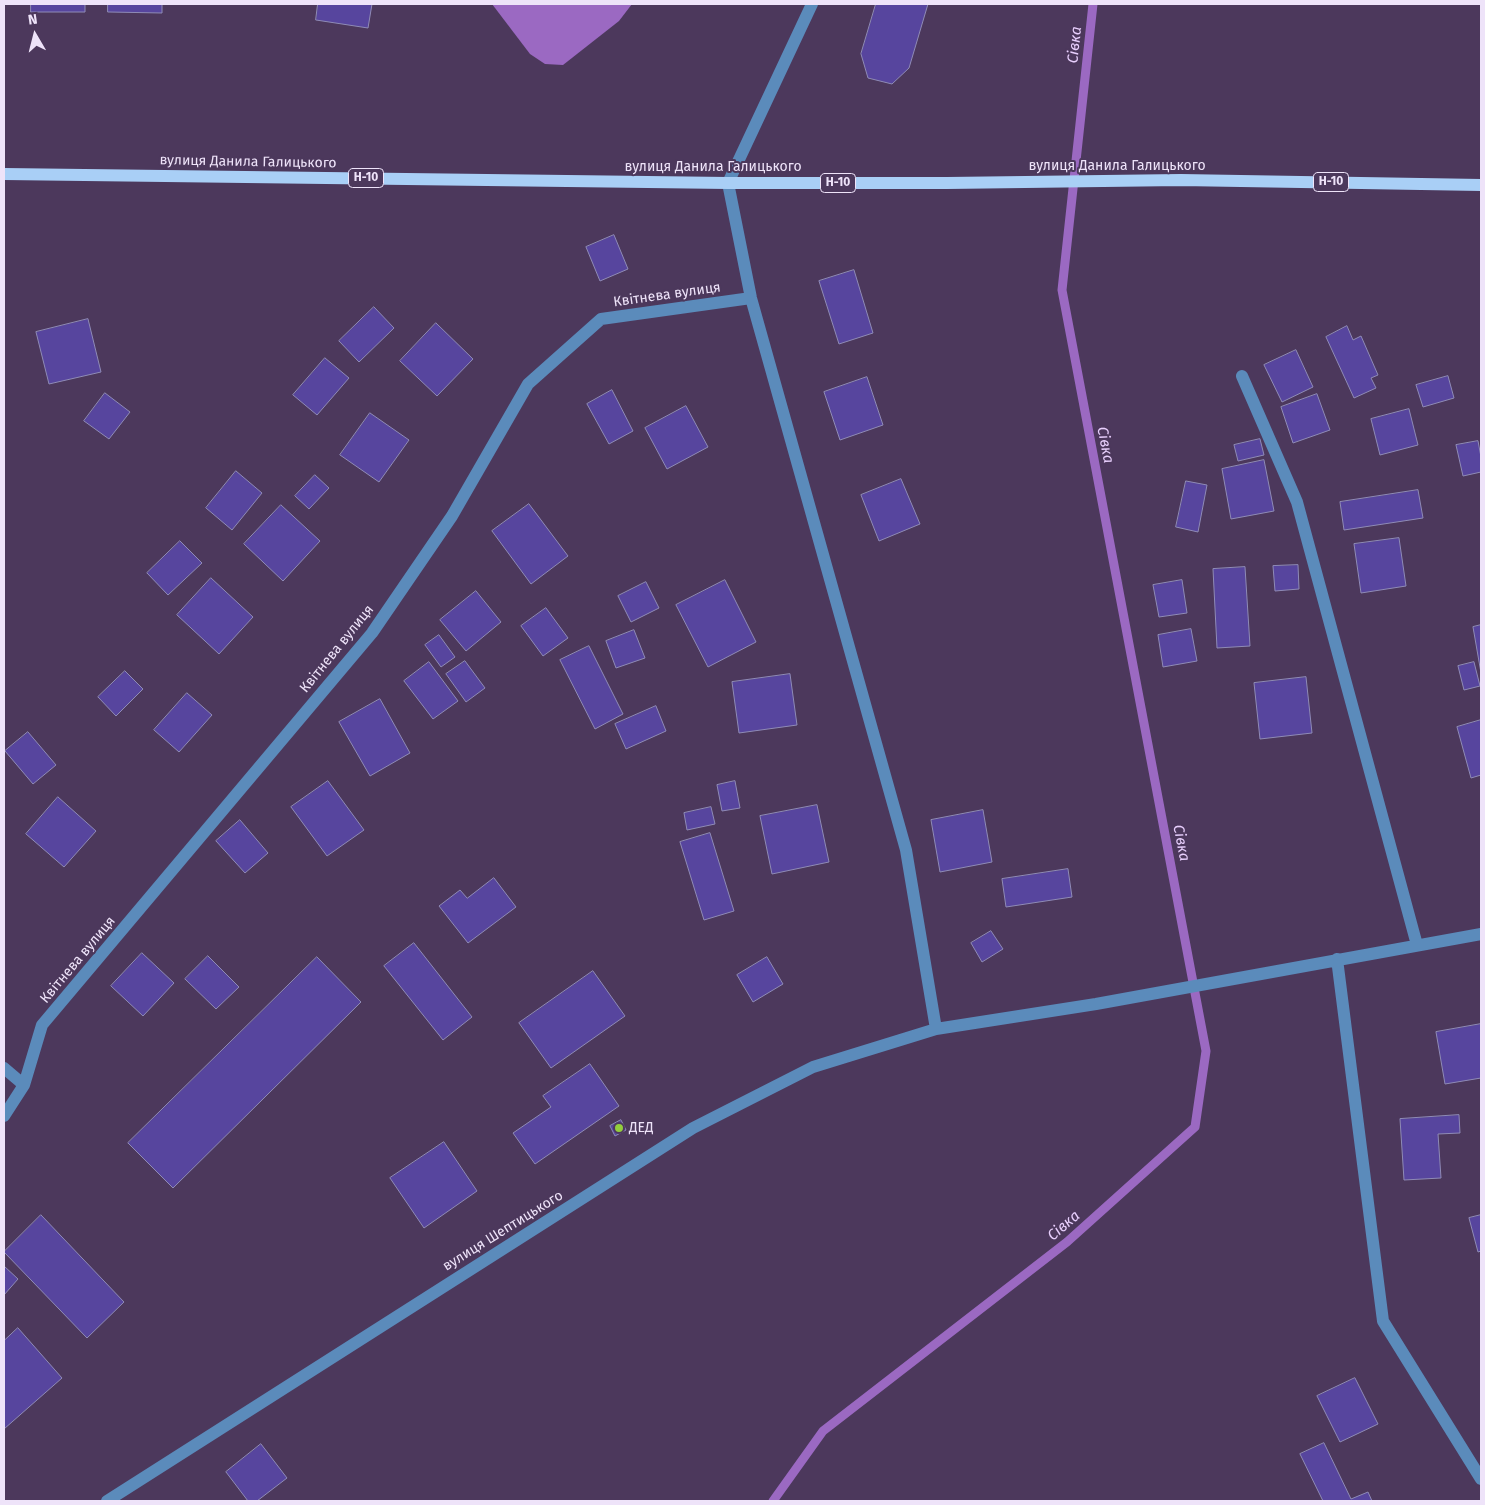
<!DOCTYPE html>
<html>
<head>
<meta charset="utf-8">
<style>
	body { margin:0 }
	#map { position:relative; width:1485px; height:1505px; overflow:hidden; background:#4c385c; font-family:"Fira Sans",sans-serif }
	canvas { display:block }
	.frame { position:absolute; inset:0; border:5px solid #eee3f9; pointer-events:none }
	.north { position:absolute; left:10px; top:10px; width:50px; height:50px; -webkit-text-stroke:4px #4c385c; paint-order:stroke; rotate:352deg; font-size:14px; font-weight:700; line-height:20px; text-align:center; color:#eee3f9 }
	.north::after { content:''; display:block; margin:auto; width:18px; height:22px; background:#eee3f9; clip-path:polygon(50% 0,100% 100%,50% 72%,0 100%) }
</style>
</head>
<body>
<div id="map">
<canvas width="1485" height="1505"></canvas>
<div class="frame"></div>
<div class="north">N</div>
</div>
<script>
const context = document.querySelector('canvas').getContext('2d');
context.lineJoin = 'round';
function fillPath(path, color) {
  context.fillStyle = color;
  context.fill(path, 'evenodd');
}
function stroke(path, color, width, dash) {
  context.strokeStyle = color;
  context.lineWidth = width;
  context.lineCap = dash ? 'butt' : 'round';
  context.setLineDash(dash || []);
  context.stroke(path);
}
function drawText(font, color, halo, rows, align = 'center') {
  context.font = font + ' "Fira Sans",sans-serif';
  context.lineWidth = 4;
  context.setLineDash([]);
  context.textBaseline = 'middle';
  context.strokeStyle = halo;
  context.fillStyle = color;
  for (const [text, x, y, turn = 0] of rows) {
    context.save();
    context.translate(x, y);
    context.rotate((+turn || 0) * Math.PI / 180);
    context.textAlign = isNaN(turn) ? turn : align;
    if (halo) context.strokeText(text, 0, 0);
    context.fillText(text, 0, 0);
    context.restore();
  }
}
const water = new Path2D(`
	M492 4H632L619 21 563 65 545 64 530 54Z`);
const stream = new Path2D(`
	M773 1501 823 1431 1067 1242 1195 1127 1206 1051 1062 290 1093 4`);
const building = new Path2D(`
	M31 4H85V12H31Z
	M108 4H162V13L108 12Z
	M318 4H372L368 28 316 20Z
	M876 4H928L909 68 892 84 868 78 861 54Z
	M614 235 628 269 600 281 586 247Z
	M854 270 873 333 839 344 819 281Z
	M374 307 394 328 359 362 339 341Z
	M88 319 101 372 49 384 36 332Z
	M436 323 473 359 437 396 400 361Z
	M1347 326 1353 340 1361 336 1378 375 1371 378 1376 388 1354 398 1326 337Z
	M1296 350 1313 387 1282 402 1264 365Z
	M325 358 349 378 317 415 293 395Z
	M1448 376 1454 398 1423 407 1416 385Z
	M867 377 883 425 840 440 824 392Z
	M612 390 633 431 609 444 587 404Z
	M105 393 130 412 109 439 84 421Z
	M1317 394 1330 430 1293 443 1281 407Z
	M686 406 708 447 667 469 645 428Z
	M1409 409 1418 445 1380 455 1371 419Z
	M370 413 409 440 379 482 340 455Z
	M1260 439 1264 455 1238 461 1234 445Z
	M1478 441 1481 457V472L1463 476 1456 445Z
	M1264 460 1274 511 1231 519 1222 469Z
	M236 471 262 493 232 530 206 508Z
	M315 475 329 488 309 509 295 496Z
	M901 479 920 524 879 541 861 495Z
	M1186 481 1207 485 1198 532 1176 527Z
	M1418 490 1423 518 1344 530 1340 502Z
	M529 504 568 556 531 584 492 531Z
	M281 505 320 541 283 581 244 544Z
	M1399 538 1406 586 1361 593 1354 544Z
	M180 541 202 563 168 595 147 573Z
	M1298 565 1299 589 1275 591 1273 566Z
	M1245 567 1250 646 1217 648 1213 569Z
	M211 578 253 617 219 654 177 615Z
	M725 580 756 642 708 667 676 605Z
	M1182 580 1187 613 1159 617 1153 585Z
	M646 582 659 608 631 622 618 596Z
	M476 591 501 622 466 651 440 620Z
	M546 608 568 638 543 656 521 626Z
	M1481 625V673L1473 627Z
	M1191 629 1197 661 1163 667 1158 635Z
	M634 630 645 658 616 668 606 641Z
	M439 635 455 657 441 667 425 645Z
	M589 646 623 714 595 729 560 660Z
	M465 661 485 688 466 702 446 674Z
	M429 662 458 701 433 719 404 681Z
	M1474 662 1480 686 1464 690 1458 666Z
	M125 671 143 689 116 716 98 697Z
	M790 674 797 725 739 733 732 682Z
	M1306 677 1312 733 1260 739 1254 683Z
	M187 693 212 715 179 752 154 730Z
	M380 699 410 753 370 776 339 722Z
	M656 706 666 731 626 749 615 724Z
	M1481 720V775L1471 778 1457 727Z
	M28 732 56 765 33 784 5 751Z
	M328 781 364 830 327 856 291 807Z
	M735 781 740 808 722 811 717 785Z
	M58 797 96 831 64 867 26 834Z
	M817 805 829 862 772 874 760 816Z
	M711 807 715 824 687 830 684 813Z
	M983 810 992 862 940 872 931 820Z
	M240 820 268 853 245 873 216 841Z
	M710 833 734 911 704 920 680 842Z
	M1068 869 1072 897 1006 907 1002 879Z
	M494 878 516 907 468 943 439 906 460 890 467 898Z
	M991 931 1003 949 982 962 971 943Z
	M414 943 472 1017 443 1040 384 966Z
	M142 953 174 983 143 1016 111 986Z
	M208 956 239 987 216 1009 185 979Z
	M317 957 361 1002 173 1188 128 1143Z
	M767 957 783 984 753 1002 737 975Z
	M593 971 625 1016 551 1068 519 1023Z
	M1481 1024V1078L1445 1084 1436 1032Z
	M590 1064 619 1106 535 1164 513 1133 551 1107 543 1096Z
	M1459 1115 1460 1133 1438 1134 1441 1178 1404 1180 1400 1119Z
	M621 1120 626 1130 615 1136 610 1126Z
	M444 1142 477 1191 424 1228 390 1178Z
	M41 1215 124 1302 87 1338 4 1252Z
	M1481 1215V1251L1478 1252 1469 1218Z
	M4 1266 18 1279 4 1295Z
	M18 1328 62 1378 4 1429V1341Z
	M1355 1378 1378 1424 1340 1442 1317 1396Z
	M1324 1443 1351 1499 1368 1492 1372 1501H1323L1300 1454Z
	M261 1444 287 1478 257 1501H248L226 1472Z`);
const minor = new Path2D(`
	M812 4 728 183 751 298 906 850 936 1029
	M1242 376 1297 502 1417 945
	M1337 959 1383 1321 1481 1479
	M4 1068 24 1085
	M4 1116 24 1085 42 1025 372 633 452 516 528 384 601 319 751 298
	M107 1501 693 1128 813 1067 936 1029 1096 1004 1481 934`);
const major = new Path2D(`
	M4 174 728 183H947L1181 180 1481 185`);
const markers = [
	[619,1128,5,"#93cd3d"]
];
const shields = [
	[366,178,35],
	[1331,182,35],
	[838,183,35]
];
const shieldNames = [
	["Н-10",366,178],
	["Н-10",1331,182],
	["Н-10",838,183]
];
const streetNames = [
	["вулиця Данила Галицького",248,162,1],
	["вулиця Данила Галицького",1117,166],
	["вулиця Данила Галицького",713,167],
	["Квітнева вулиця",667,295,-8],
	["Квітнева вулиця",337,649,-51],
	["Квітнева вулиця",78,960,-50],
	["вулиця Шептицького",503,1231,-32]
];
const poiNames = [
	["ДЕД",629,1128]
];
const waterNames = [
	["Сівка",1075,45,-84],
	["Сівка",1105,445,79],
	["Сівка",1181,843,79],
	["Сівка",1064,1226,-41]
];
fillPath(water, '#9b69c2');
stroke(stream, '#9b69c2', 9);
fillPath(building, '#57459e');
stroke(building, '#8f8bb6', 1);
stroke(minor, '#5b8bbb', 12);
stroke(major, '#a9cff6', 12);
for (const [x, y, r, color] of markers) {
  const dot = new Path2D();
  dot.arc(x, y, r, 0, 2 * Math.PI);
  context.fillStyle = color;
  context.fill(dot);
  stroke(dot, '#4c385c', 2);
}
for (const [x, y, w] of shields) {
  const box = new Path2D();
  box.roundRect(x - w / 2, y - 9.5, w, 19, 4);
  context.fillStyle = '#4c385c';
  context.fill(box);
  stroke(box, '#eee3f9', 1);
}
drawText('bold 12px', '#eee3f9', null, shieldNames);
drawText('14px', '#eee3f9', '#4c385c', streetNames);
drawText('14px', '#eee3f9', '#4c385c', poiNames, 'left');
drawText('italic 15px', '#e8cffd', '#4c385c', waterNames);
</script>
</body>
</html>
